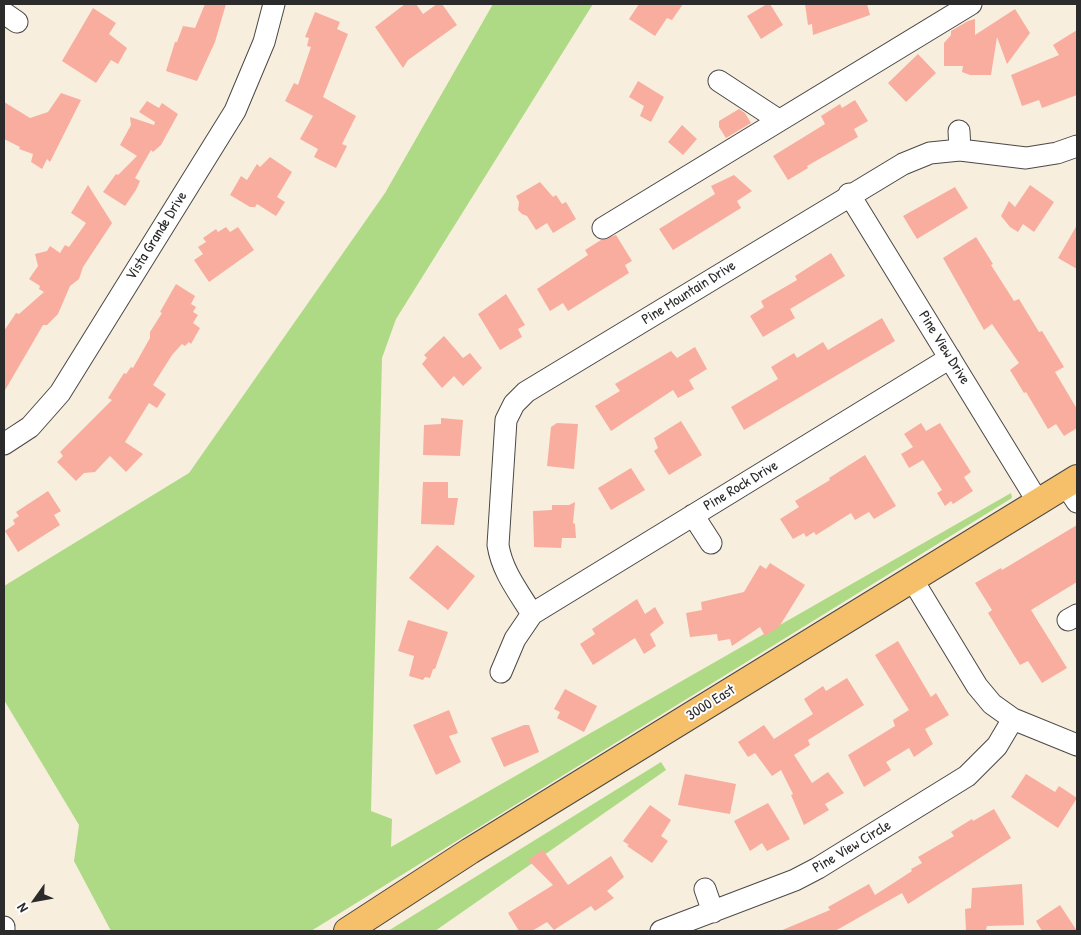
<!DOCTYPE html>
<html>
<head>
<meta charset="utf-8">
<style>
	body { margin:0 }
	#map { position:relative; width:1081px; height:935px; overflow:hidden; background:#f8eedd; font-family:"Patrick Hand",sans-serif }
	canvas { display:block }
	.frame { position:absolute; inset:0; border:5px solid #2b2b2b; pointer-events:none }
	.north { position:absolute; left:10px; top:875px; width:50px; height:50px; -webkit-text-stroke:4px #fff; paint-order:stroke; rotate:238deg; font-size:14px; font-weight:700; line-height:20px; text-align:center; color:#2b2b2b }
	.north::after { content:''; display:block; margin:auto; width:18px; height:22px; background:#2b2b2b; clip-path:polygon(50% 0,100% 100%,50% 72%,0 100%) }
</style>
</head>
<body>
<div id="map">
<canvas width="1081" height="935"></canvas>
<div class="frame"></div>
<div class="north">N</div>
</div>
<script>
const context = document.querySelector('canvas').getContext('2d');
context.lineJoin = 'round';
function fillPath(path, color) {
  context.fillStyle = color;
  context.fill(path, 'evenodd');
}
function stroke(path, color, width, dash) {
  context.strokeStyle = color;
  context.lineWidth = width;
  context.lineCap = dash ? 'butt' : 'round';
  context.setLineDash(dash || []);
  context.stroke(path);
}
function drawText(font, color, halo, rows, align = 'center') {
  context.font = font + ' "Patrick Hand",sans-serif';
  context.lineWidth = 4;
  context.setLineDash([]);
  context.textBaseline = 'middle';
  context.strokeStyle = halo;
  context.fillStyle = color;
  for (const [text, x, y, turn = 0] of rows) {
    context.save();
    context.translate(x, y);
    context.rotate((+turn || 0) * Math.PI / 180);
    context.textAlign = isNaN(turn) ? turn : align;
    if (halo) context.strokeText(text, 0, 0);
    context.fillText(text, 0, 0);
    context.restore();
  }
}
const green = new Path2D(`
	M493 4H593L396 319 382 358 371 811 392 819 391 847 1011 493 1012 498 311 931H111L74 861 79 825 4 700V586L189 473 385 193Z
	M661 762 666 770 435 931H388Z`);
const building = new Path2D(`
	M205 4H226L215 42 197 81 166 71 175 42H177L183 26 195 28Z
	M405 4H416L423 14 437 4H442L457 25 408 60 403 68 375 27Z
	M639 4H683L672 20 667 18 655 36 629 19Z
	M767 4H770L783 25 761 39 747 16Z
	M805 4H867L870 15 813 35 812 24 808 25Z
	M93 8 116 23 109 34 127 48 118 64 111 60 96 83 62 61Z
	M1015 9 1030 33 1007 64 997 37 991 75H970L962 72 963 66H944V43L951 35V31L968 21 975 19V35Z
	M315 12 340 22 337 29 348 34 323 97 356 116 342 144 347 146 336 168 314 157 318 149 300 139 313 116 285 101 294 83 298 85 311 47 307 46 309 38 305 37Z
	M1077 30V95L1042 108 1039 100 1022 106 1011 75 1059 55 1053 45Z
	M918 54 936 73 906 102 888 83Z
	M638 81 664 97 651 122 640 116 644 106 629 97Z
	M61 93 81 100 50 162 47 159 42 169 31 162 33 154 19 149 20 147 4 139V102L30 118 48 112Z
	M855 100 868 121 854 129 858 137 807 166 808 168 788 180 773 156 825 124 821 116 840 104 842 108Z
	M147 101 159 108 162 103 178 114 161 145 153 152 151 150 135 178 140 181 136 190 125 206 103 192 116 174 118 175 137 156 120 145 131 125 130 117 154 125 155 122 139 112Z
	M739 109 745 113 751 123 726 138 719 127V121Z
	M682 125 697 139 683 155 668 142Z
	M270 157 292 172 277 197 285 202 276 216 257 204 255 207H250L230 195 241 176 247 180 257 164 260 167Z
	M734 175 752 191 737 201 741 208 673 250 659 229 715 194 711 186Z
	M540 182 553 197 556 195 562 204 566 202 576 219 553 233 547 223 536 230 527 216 522 214 518 210 519 202 516 196Z
	M88 185 112 223 83 267 79 279 70 286 58 314 47 325H43L4 392V331L16 313 19 314 44 292 39 289 40 286 29 279 38 266 35 254 47 251 50 246 60 253 65 245 69 247 86 223 71 213Z
	M1030 185 1054 202 1034 232 1023 224 1018 232 1010 227 1001 216 1009 201 1015 207Z
	M955 187 968 208 917 239 903 216Z
	M1077 225V269L1058 258Z
	M226 227 230 232 238 227 254 250 209 282 194 260 203 254 198 247 206 242 203 238 216 229 218 232Z
	M616 235 632 261 625 265 629 273 568 311 563 303 550 311 537 289 588 255 585 250 601 240Z
	M976 237 993 264 991 265 1014 301 1019 299 1039 332 1042 331 1064 367 1055 372 1077 409V428L1064 436 1056 424 1048 429 1026 392 1024 393 1010 370 1019 363 992 324 984 330 943 258Z
	M831 253 845 276 790 309 795 318 763 337 750 316 764 307 761 301 797 280 795 276Z
	M176 284 195 296 191 304 196 307 193 312 198 315 193 323 200 328 191 344 189 342 185 346 182 344 172 355 153 385 166 394 157 408 149 403 125 442 143 454 126 472 110 456 95 472 84 473 76 481 57 462 63 456 60 452 112 400 108 398 124 373 126 374 131 367 133 368 150 338V332L162 313 160 312Z
	M506 294 525 325 518 329 522 337 500 350 478 314Z
	M882 318 895 341 744 430 731 407 778 379 771 367 794 353 797 358 823 342 828 350Z
	M444 336 463 358 470 353 482 368 463 386 454 376 442 388 422 364 427 358 424 355Z
	M695 347 707 369 689 380 694 389 678 398 673 390 611 431 595 406 620 391 615 384 671 351 677 358Z
	M441 418 463 420 460 456 423 455 424 425 441 424Z
	M681 421 702 455 669 475 654 451 658 448 654 438Z
	M557 423 578 424 574 469 547 466 551 427Z
	M921 423 926 431 940 423 971 472 964 477 973 491 953 504 951 501 945 506 937 493 942 490 923 460 909 468 901 454 913 447 904 434Z
	M865 455 896 506 874 519 869 512 855 520 851 513 816 535 814 532 806 537 804 533 793 539 780 519 799 507 795 501 830 480 829 478Z
	M631 468 645 490 611 510 598 488Z
	M423 482H448V498H458L454 525 421 524Z
	M48 491 61 511 54 515 60 525 18 552 5 531 15 524 13 520 19 516 16 512Z
	M575 502 573 523 575 524 576 538H562L561 548 534 547 533 511 552 510V505H569Z
	M1077 525V582L1031 610 1067 668 1042 683 1028 661 1020 665 988 613 992 610 975 583 1001 568 1002 570Z
	M437 545 475 576 448 610 409 578Z
	M770 563 805 585 779 627 765 636 760 627 732 646 730 639 718 641 717 634 690 637 686 613 702 610 701 602 744 592 760 565 766 569Z
	M637 599 645 614 655 607 664 623 650 634 656 646 644 654 635 638 593 665 580 644 595 634 592 629Z
	M408 620 448 632 435 669H433L430 678 425 677 423 680 409 676 414 656 398 651Z
	M898 641 931 697 936 693 949 715 925 729 933 744 914 757 909 748 886 762 891 770 864 787 848 755 895 726 893 720 909 710 875 655Z
	M847 678 864 705 808 740 810 745 794 755 812 783 828 772 844 793 825 804 829 810 804 825 791 795 793 794 781 770 772 776 755 753 748 757 738 742 764 725 774 739 813 714 804 699 823 686 826 691Z
	M565 689 597 706 584 732 557 718 560 712 554 709Z
	M449 710 458 733 449 736 461 762 436 775 413 725Z
	M524 725H529L539 752 504 767 491 738Z
	M685 774 736 784 730 814 678 805Z
	M1026 774 1055 792 1059 786 1077 798 1058 828 1011 797Z
	M768 803 790 839 767 851 762 843 750 851 734 821Z
	M650 805 671 820 661 836 668 841 652 863 627 846 629 845 623 841Z
	M994 809 1011 838 908 904 902 893 835 931H780L830 910 828 907 869 884 875 895 912 871 911 869 922 863 918 857 954 836 951 832 972 819 973 821Z
	M543 850 568 885 611 856 624 877 607 891 614 898 595 911 591 906 554 930 547 922 532 931H519L508 913 553 885 528 860Z
	M1022 884 1024 925 987 926 986 930 966 931 965 909 971 908 972 888Z
	M1060 905 1077 931H1042L1036 921Z`);
const minor = new Path2D(`
	M4 13 17 22
	M719 81 774 117 777 122
	M959 131 960 150
	M849 194 1038 502
	M603 228 971 4
	M4 444 30 427 60 393 235 111 264 42 274 4
	M1066 485 1077 502
	M693 515 711 543
	M912 579 977 686 992 704 1013 719 1077 745
	M532 614C518 591 502 571 498 545L506 420 514 404 526 392 903 164 930 153 960 150 1026 158 1057 153 1077 146
	M1068 620 1077 615
	M501 672 515 639 532 614 950 358
	M705 889 713 912
	M4 927V931
	M661 931 795 880 818 868 967 776 997 746 1013 719`);
const major = new Path2D(`
	M347 931 470 851 1077 478`);
const streetNames = [
	["Vista Grande Drive",157,236,-58],
	["Pine Mountain Drive",689,293,-32],
	["Pine View Drive",944,348,58],
	["Pine Rock Drive",741,486,-31],
	["3000 East",711,703,-32],
	["Pine View Circle",852,847,-31]
];
fillPath(green, '#aeda86');
fillPath(building, '#f8ad9f');
stroke(minor, '#4a4846', 23);
stroke(major, '#4a4846', 28);
stroke(minor, '#fff', 21);
stroke(major, '#f6c06b', 26);
drawText('15px', '#2b2b2b', '#fff', streetNames);
</script>
</body>
</html>
